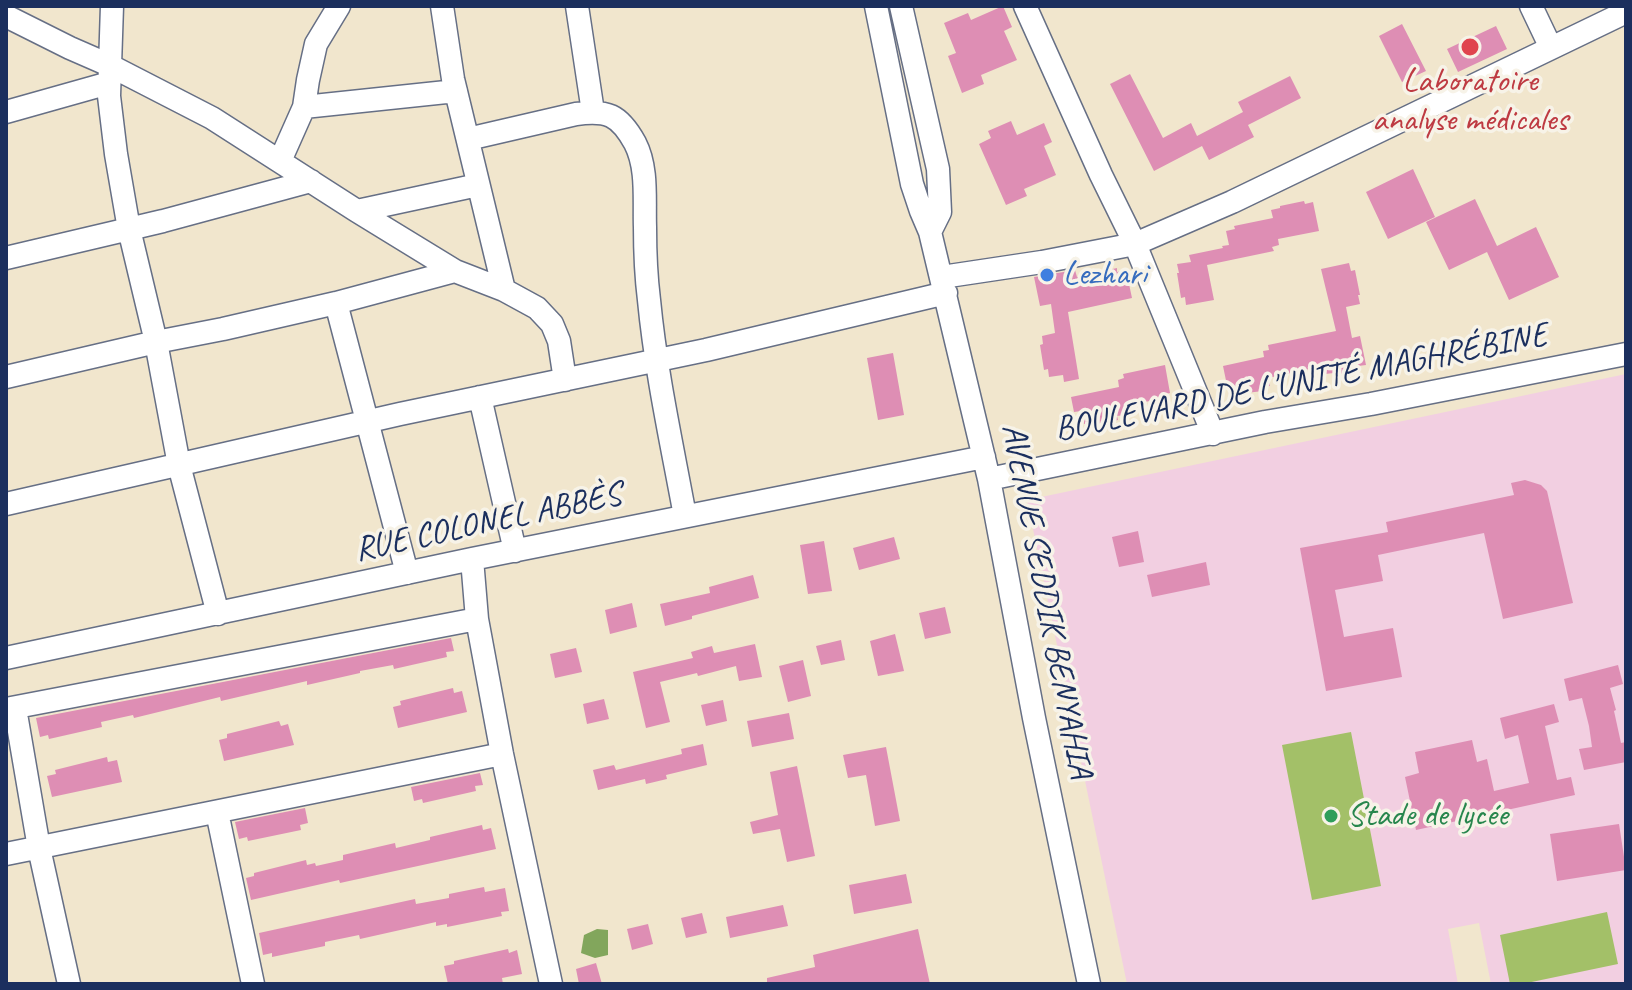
<!DOCTYPE html>
<html>
<head>
<meta charset="utf-8">
<style>
	body { margin:0 }
	#map { position:relative; width:1632px; height:990px; overflow:hidden; background:#f1e6cd; font-family:Caveat,sans-serif }
	canvas { display:block }
	.frame { position:absolute; inset:0; border:8px solid #1b2f5e; pointer-events:none }
</style>
</head>
<body>
<div id="map">
<canvas width="1632" height="990"></canvas>
<div class="frame"></div>
</div>
<script>
const context = document.querySelector('canvas').getContext('2d');
context.lineJoin = 'round';
function fillPath(path, color) {
  context.fillStyle = color;
  context.fill(path, 'evenodd');
}
function stroke(path, color, width, dash) {
  context.strokeStyle = color;
  context.lineWidth = width;
  context.lineCap = dash ? 'butt' : 'round';
  context.setLineDash(dash || []);
  context.stroke(path);
}
function drawText(font, color, halo, rows, align = 'center') {
  context.font = font + ' Caveat,sans-serif';
  context.lineWidth = 7;
  context.setLineDash([]);
  context.textBaseline = 'middle';
  context.strokeStyle = halo;
  context.fillStyle = color;
  for (const [text, x, y, turn = 0] of rows) {
    context.save();
    context.translate(x, y);
    context.rotate((+turn || 0) * Math.PI / 180);
    context.textAlign = isNaN(turn) ? turn : align;
    if (halo) context.strokeText(text, 0, 0);
    context.fillText(text, 0, 0);
    context.restore();
  }
}
const built = new Path2D(`
	M1626 374V984H1491L1479 923 1448 929 1458 984H1127L1027 500Z`);
const green = new Path2D(`
	M1351 732 1381 886 1312 900 1282 745Z
	M1607 912 1618 964 1522 984H1510L1500 935Z`);
const forest = new Path2D(`
	M597 929 608 930V955L595 958 581 953 584 935Z`);
const building = new Path2D(`
	M1003 6 1012 27 1004 31 1017 60 981 75 984 84 962 93 948 56 956 53 944 23 968 13 971 20Z
	M1402 24 1426 71 1402 82 1379 36Z
	M1496 26 1507 49 1458 72 1447 49Z
	M1130 74 1163 138 1191 123 1197 136 1243 112 1238 102 1290 76 1301 98 1248 125 1254 137 1209 160 1202 146 1154 171 1110 84Z
	M1011 121 1017 135 1044 123 1052 142 1044 146 1056 175 1024 189 1027 196 1006 205 979 144 991 138 988 131Z
	M1413 169 1435 217 1388 239 1366 192Z
	M1475 199 1497 246 1536 227 1559 277 1509 300 1487 252 1449 270 1426 222Z
	M1304 201 1305 204 1313 202 1319 231 1278 239 1279 245 1272 247 1274 251 1207 265 1214 300 1186 305 1185 297 1181 298 1177 273H1179L1177 264 1191 262 1189 255 1223 248 1222 246 1229 245 1226 231 1235 229 1234 226 1273 218 1271 210 1280 208V206Z
	M1349 263 1351 271 1355 270 1360 295H1358L1360 304 1346 307 1352 338 1360 336 1366 365 1358 366 1359 370 1334 375V373L1325 374 1323 366 1268 378 1270 386 1262 387 1263 391 1229 395 1223 366 1264 357 1263 351 1269 350 1268 345 1336 331 1321 269Z
	M1117 268V272L1126 270 1132 298 1068 312 1079 379 1064 382 1063 375 1049 377 1048 369 1044 370 1040 345 1043 344 1042 336 1055 333 1051 304 1040 306 1034 277 1075 270 1077 277Z
	M893 353 904 415 878 420 867 358Z
	M1165 365 1170 393 1162 395 1163 398 1123 407 1125 415 1117 416 1118 420 1093 425 1092 423 1084 424 1081 411 1074 412 1071 397 1119 387 1118 380 1124 378 1123 374Z
	M1525 480 1541 485 1547 491 1573 603 1503 619 1484 533 1378 555 1383 581 1335 590 1344 637 1393 628 1402 677 1326 691 1300 548 1388 532 1386 522 1514 495 1511 483Z
	M1138 531 1144 562 1119 567 1112 537Z
	M894 537 900 559 859 570 853 548Z
	M824 541 832 591 808 594 800 545Z
	M1206 562 1210 585 1152 597 1147 575Z
	M753 575 759 598 692 616V619L665 626 660 604 710 593 709 587Z
	M632 603 637 627 610 634 605 610Z
	M945 607 951 633 925 639 919 613Z
	M895 634 904 671 878 676 870 641Z
	M451 638 454 651 446 652 447 657 394 669 393 665 360 671V673L307 685V681L221 701 220 697 134 718 133 715 101 722 102 727 49 739 48 735 40 737 36 718Z
	M841 640 845 660 821 665 816 646Z
	M755 644 762 677 739 681 736 666 698 676 697 673 660 682 670 722 646 728 633 672 693 658 691 652 712 646 714 653Z
	M576 648 582 672 555 678 550 654Z
	M803 660 811 696 788 702 779 666Z
	M1618 665 1623 684 1610 688 1616 710 1614 711 1621 743 1626 742V762L1584 770 1579 749 1592 747 1589 726 1582 698 1569 701 1564 679Z
	M453 688 454 693 462 691 467 712 398 728 393 707 401 705 400 701Z
	M604 699 609 719 587 724 583 704Z
	M723 700 727 721 706 726 701 705Z
	M1554 704 1559 722 1545 726 1557 780 1571 777 1575 795 1416 830 1405 777 1419 773 1415 752 1472 740 1477 762 1487 759 1494 791 1529 783 1518 735 1505 739 1500 718Z
	M789 713 794 739 752 747 747 721Z
	M279 721 281 726 288 724 294 745 224 761 219 740 227 738V734Z
	M703 744 707 765 666 775 667 779 646 784 645 779 598 790 593 770 614 765 616 770 682 754 681 749Z
	M886 747 900 821 875 826 866 775 848 778 843 755Z
	M107 757 108 762 117 760 122 782 52 797 47 776 56 774 55 770Z
	M797 766 815 856 787 862 780 829 753 834 750 822 778 815 770 772Z
	M480 773 483 785 475 786 476 791 423 803 422 799 414 801 411 787Z
	M305 808 308 823 300 825 301 830 248 841 247 837 239 839 235 822Z
	M1619 824 1626 870 1557 881 1550 834Z
	M482 825 483 830 491 828 496 849 340 883 339 880 251 900 246 878 254 876V873L306 860 307 865 315 863 316 866 343 860V855L395 843 396 848 430 840V837Z
	M906 874 912 903 854 914 849 885Z
	M484 887 485 892 505 888 509 911 501 912 502 916 447 927V924L436 926V922L360 939 359 935 325 942V946L272 957V953L263 955 259 933 415 899 416 904 449 898V894Z
	M783 905 788 926 730 938 726 917Z
	M702 913 707 933 686 938 681 918Z
	M648 924 653 944 632 950 627 929Z
	M918 929 930 984H767V978L815 967 813 955Z
	M508 949 509 953 517 950 522 974 502 978 503 984H448L444 966 454 964V961Z
	M596 963 602 984H579L576 969Z`);
const minor = new Path2D(`
	M112 6 109 96 116 154 129 229 156 342 179 465 218 614
	M442 6 453 79 504 290
	M577 6 593 112
	M876 6 912 184 921 211 930 232 989 479 1034 718 1089 984
	M901 6 938 169 940 212 930 232
	M1025 6 1101 175 1135 244 1213 434
	M1531 6 1551 48
	M6 16 70 48 109 65 212 118 357 211 455 271
	M304 107 456 91
	M6 112 109 83
	M468 139 576 114C607 110 619 114 635 143 648 168 644 200 645 227 645 251 646 276 649 300 656 373 672 445 685 516
	M280 161 304 107 308 80 316 44 339 6
	M357 211 478 185
	M6 258 163 221 311 181
	M942 277 1042 262 1135 244 1232 202 1626 12
	M336 303 407 573
	M6 377 156 342 223 329 336 303 455 271 504 290 537 308 552 324 559 341 565 380
	M480 397 515 551
	M989 479 1265 422 1371 404 1626 354
	M6 504 400 414 706 350 946 293
	M472 559 477 619 502 754 551 984
	M6 658 472 559 984 457
	M15 708 39 848 69 984
	M6 709 477 619
	M217 812 253 984
	M6 854 502 754`);
const markers = [
	[1470,47,10,"#e0444e"],
	[1047,275,8,"#3f7fe0"],
	[1331,816,8,"#2e9e5b"]
];
const healthNames = [
	["Laboratoire",1470,82],
	["analyse médicales",1470,121]
];
const shopNames = [
	["Lezhari",1063,275]
];
const streetNames = [
	["BOULEVARD DE L'UNITÉ MAGHRÉBINE",1301,383,-11],
	["RUE COLONEL ABBÈS",488,523,-12],
	["AVENUE SEDDIK BENYAHIA",1046,601,79]
];
const leisureNames = [
	["Stade de lycée",1347,816]
];
fillPath(built, '#f2cfe1');
fillPath(green, '#a3c068');
fillPath(forest, '#82a65c');
fillPath(building, '#de8eb4');
stroke(minor, '#666f85', 25);
stroke(minor, '#fff', 22);
for (const [x, y, r, color] of markers) {
  const dot = new Path2D();
  dot.arc(x, y, r, 0, 2 * Math.PI);
  context.fillStyle = color;
  context.fill(dot);
  stroke(dot, '#f7f3e8', 3);
}
drawText('34px', '#be3a42', '#f7f3e8', healthNames);
drawText('34px', '#366cbe', '#f7f3e8', shopNames, 'left');
drawText('34px', '#1b2f5e', '#f7f3e8', streetNames);
drawText('34px', '#27864d', '#f7f3e8', leisureNames, 'left');
</script>
</body>
</html>
